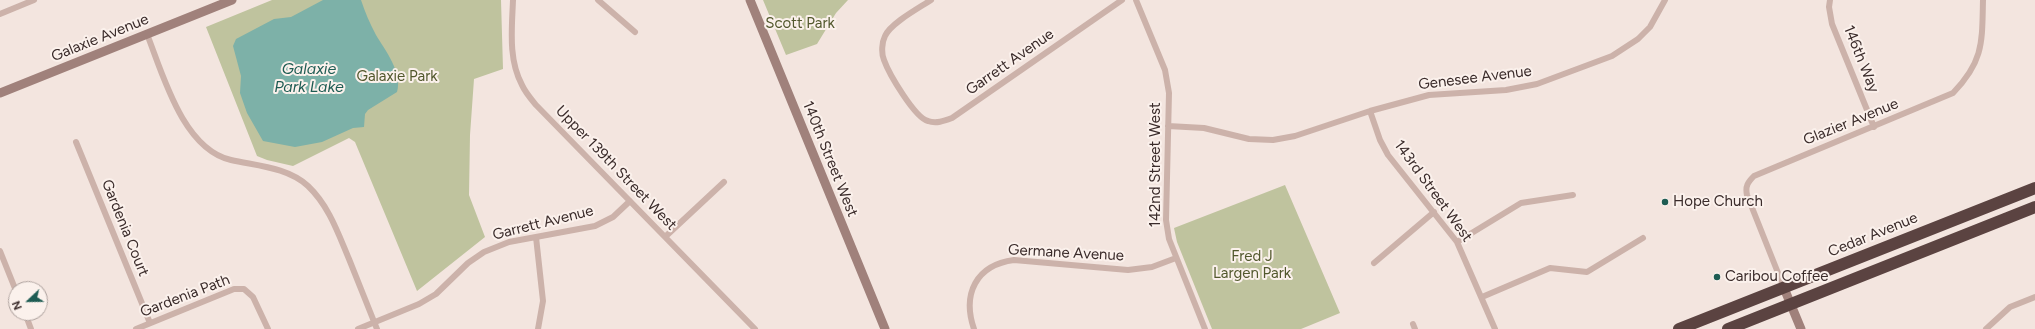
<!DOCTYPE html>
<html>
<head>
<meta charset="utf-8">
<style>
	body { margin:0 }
	#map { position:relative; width:2035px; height:329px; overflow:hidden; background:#f3e5df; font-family:Figtree,sans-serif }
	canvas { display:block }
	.north { position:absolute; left:8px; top:281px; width:40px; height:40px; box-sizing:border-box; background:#fbf1ec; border:1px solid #aea29e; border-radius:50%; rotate:248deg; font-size:11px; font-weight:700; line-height:16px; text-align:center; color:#3a2b2a }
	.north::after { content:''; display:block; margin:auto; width:14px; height:18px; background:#1e5c53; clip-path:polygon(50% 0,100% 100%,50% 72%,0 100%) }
</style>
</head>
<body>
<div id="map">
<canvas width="2035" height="329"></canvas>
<div class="north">N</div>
</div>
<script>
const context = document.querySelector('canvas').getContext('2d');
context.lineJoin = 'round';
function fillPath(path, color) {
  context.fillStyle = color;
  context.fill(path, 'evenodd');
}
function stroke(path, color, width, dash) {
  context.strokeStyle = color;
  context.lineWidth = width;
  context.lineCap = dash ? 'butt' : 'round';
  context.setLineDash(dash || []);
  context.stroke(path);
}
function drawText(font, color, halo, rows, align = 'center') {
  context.font = font + ' Figtree,sans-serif';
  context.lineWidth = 4;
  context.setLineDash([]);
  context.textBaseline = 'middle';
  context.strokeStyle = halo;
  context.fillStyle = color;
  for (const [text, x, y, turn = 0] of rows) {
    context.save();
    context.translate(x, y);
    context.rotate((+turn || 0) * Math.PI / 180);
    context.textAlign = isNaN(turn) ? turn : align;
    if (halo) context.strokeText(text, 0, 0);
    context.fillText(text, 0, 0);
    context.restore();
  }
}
const green = new Path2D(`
	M272 0H501L503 69 474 79 470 135 469 195 485 237 417 291 355 142 349 138 293 166 267 160 257 156 206 27Z
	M763 0H848L836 13 817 44 786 55Z
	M1285 185 1340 313 1301 329H1212L1177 242 1174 228Z`);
const water = new Path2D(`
	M323 0H361C365 12 370 24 376 35 385 50 403 73 397 92L368 110 365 114 364 127 353 128 322 142 295 147 263 141 247 113 240 93 241 76 233 46 236 39 274 19 291 17Z`);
const street = new Path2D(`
	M513 0C512 28 508 59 522 85 525 92 531 99 536 105L755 329
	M598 0 635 32
	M931 0C919 8 891 23 885 36 882 42 881 53 884 60 889 74 915 118 928 121 936 124 944 121 952 118L1122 0
	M1136 0 1165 70 1169 93 1166 220 1169 239 1205 329
	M1830 0 1829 7 1832 24 1874 127
	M0 14 34 0
	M147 34C163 75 183 149 231 160 257 166 287 167 308 186 329 206 338 233 349 259 358 282 368 306 377 329
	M1370 111 1380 140 1388 155 1457 242 1495 329
	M1168 126 1204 128 1249 139 1273 140 1295 136 1370 111 1429 95 1506 90 1537 84 1612 56 1638 39 1650 27 1665 0
	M76 142 150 323
	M536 237 543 301 538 329
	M665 237 724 182
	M1457 242 1521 203 1573 195
	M0 251 16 291
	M1374 263 1434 212
	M1784 288 1747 195C1745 186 1748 182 1754 176L1953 93C1984 61 1982 42 1983 0
	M1482 297 1550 268 1587 272 1643 238
	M25 313 31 329
	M1413 324 1415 329
	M136 329 234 289H244L253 297 268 329
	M358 329 419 304 436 294 468 263 484 252 509 242 595 226 613 217 630 201
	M974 329C962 294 976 265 1014 260L1128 270 1152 267 1176 258
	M1986 329 2010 307 2035 297`);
const secondary = new Path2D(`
	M750 0 885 329
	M0 93 232 0
	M1784 288 1801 329`);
const highway = new Path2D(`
	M1679 329 2035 188
	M1728 329 2035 207`);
const markers = [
	[1665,202,4,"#1e5c53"],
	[1717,277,4,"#1e5c53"]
];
const parkNames = [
	["Scott Park",800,24],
	["Galaxie Park",397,77],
	["Fred J",1252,257],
	["Largen Park",1252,274]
];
const streetNames = [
	["Galaxie Avenue",100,38,-22],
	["146th Way",1861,59,68],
	["Garrett Avenue",1010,62,-35],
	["Genesee Avenue",1475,78,-7],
	["Glazier Avenue",1851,122,-22],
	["140th Street West",830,159,68],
	["142nd Street West",1156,165,-90],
	["Upper 139th Street West",616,168,46],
	["143rd Street West",1433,191,54],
	["Garrett Avenue",543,223,-14],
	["Gardenia Court",125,228,68],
	["Cedar Avenue",1873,235,-22],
	["Germane Avenue",1066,253,3],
	["Gardenia Path",185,296,-21]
];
const poiNames = [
	["Hope Church",1673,202],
	["Caribou Coffee",1725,277]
];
const waterNames = [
	["Galaxie",309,69],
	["Park Lake",309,87]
];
fillPath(green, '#bfc39e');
fillPath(water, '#7db1a8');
stroke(street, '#ccb2aa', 6);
stroke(secondary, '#a0817b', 9);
stroke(highway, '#5b4341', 12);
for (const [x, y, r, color] of markers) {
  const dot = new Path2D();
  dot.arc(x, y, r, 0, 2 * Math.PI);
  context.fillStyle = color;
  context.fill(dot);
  stroke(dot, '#fbf1ec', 1.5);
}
drawText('15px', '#52582d', '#fbf1ec', parkNames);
drawText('15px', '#3a2b2a', '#fbf1ec', streetNames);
drawText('15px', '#3a2b2a', '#fbf1ec', poiNames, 'left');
drawText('italic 16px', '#1e5c53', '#fbf1ec', waterNames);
</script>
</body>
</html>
